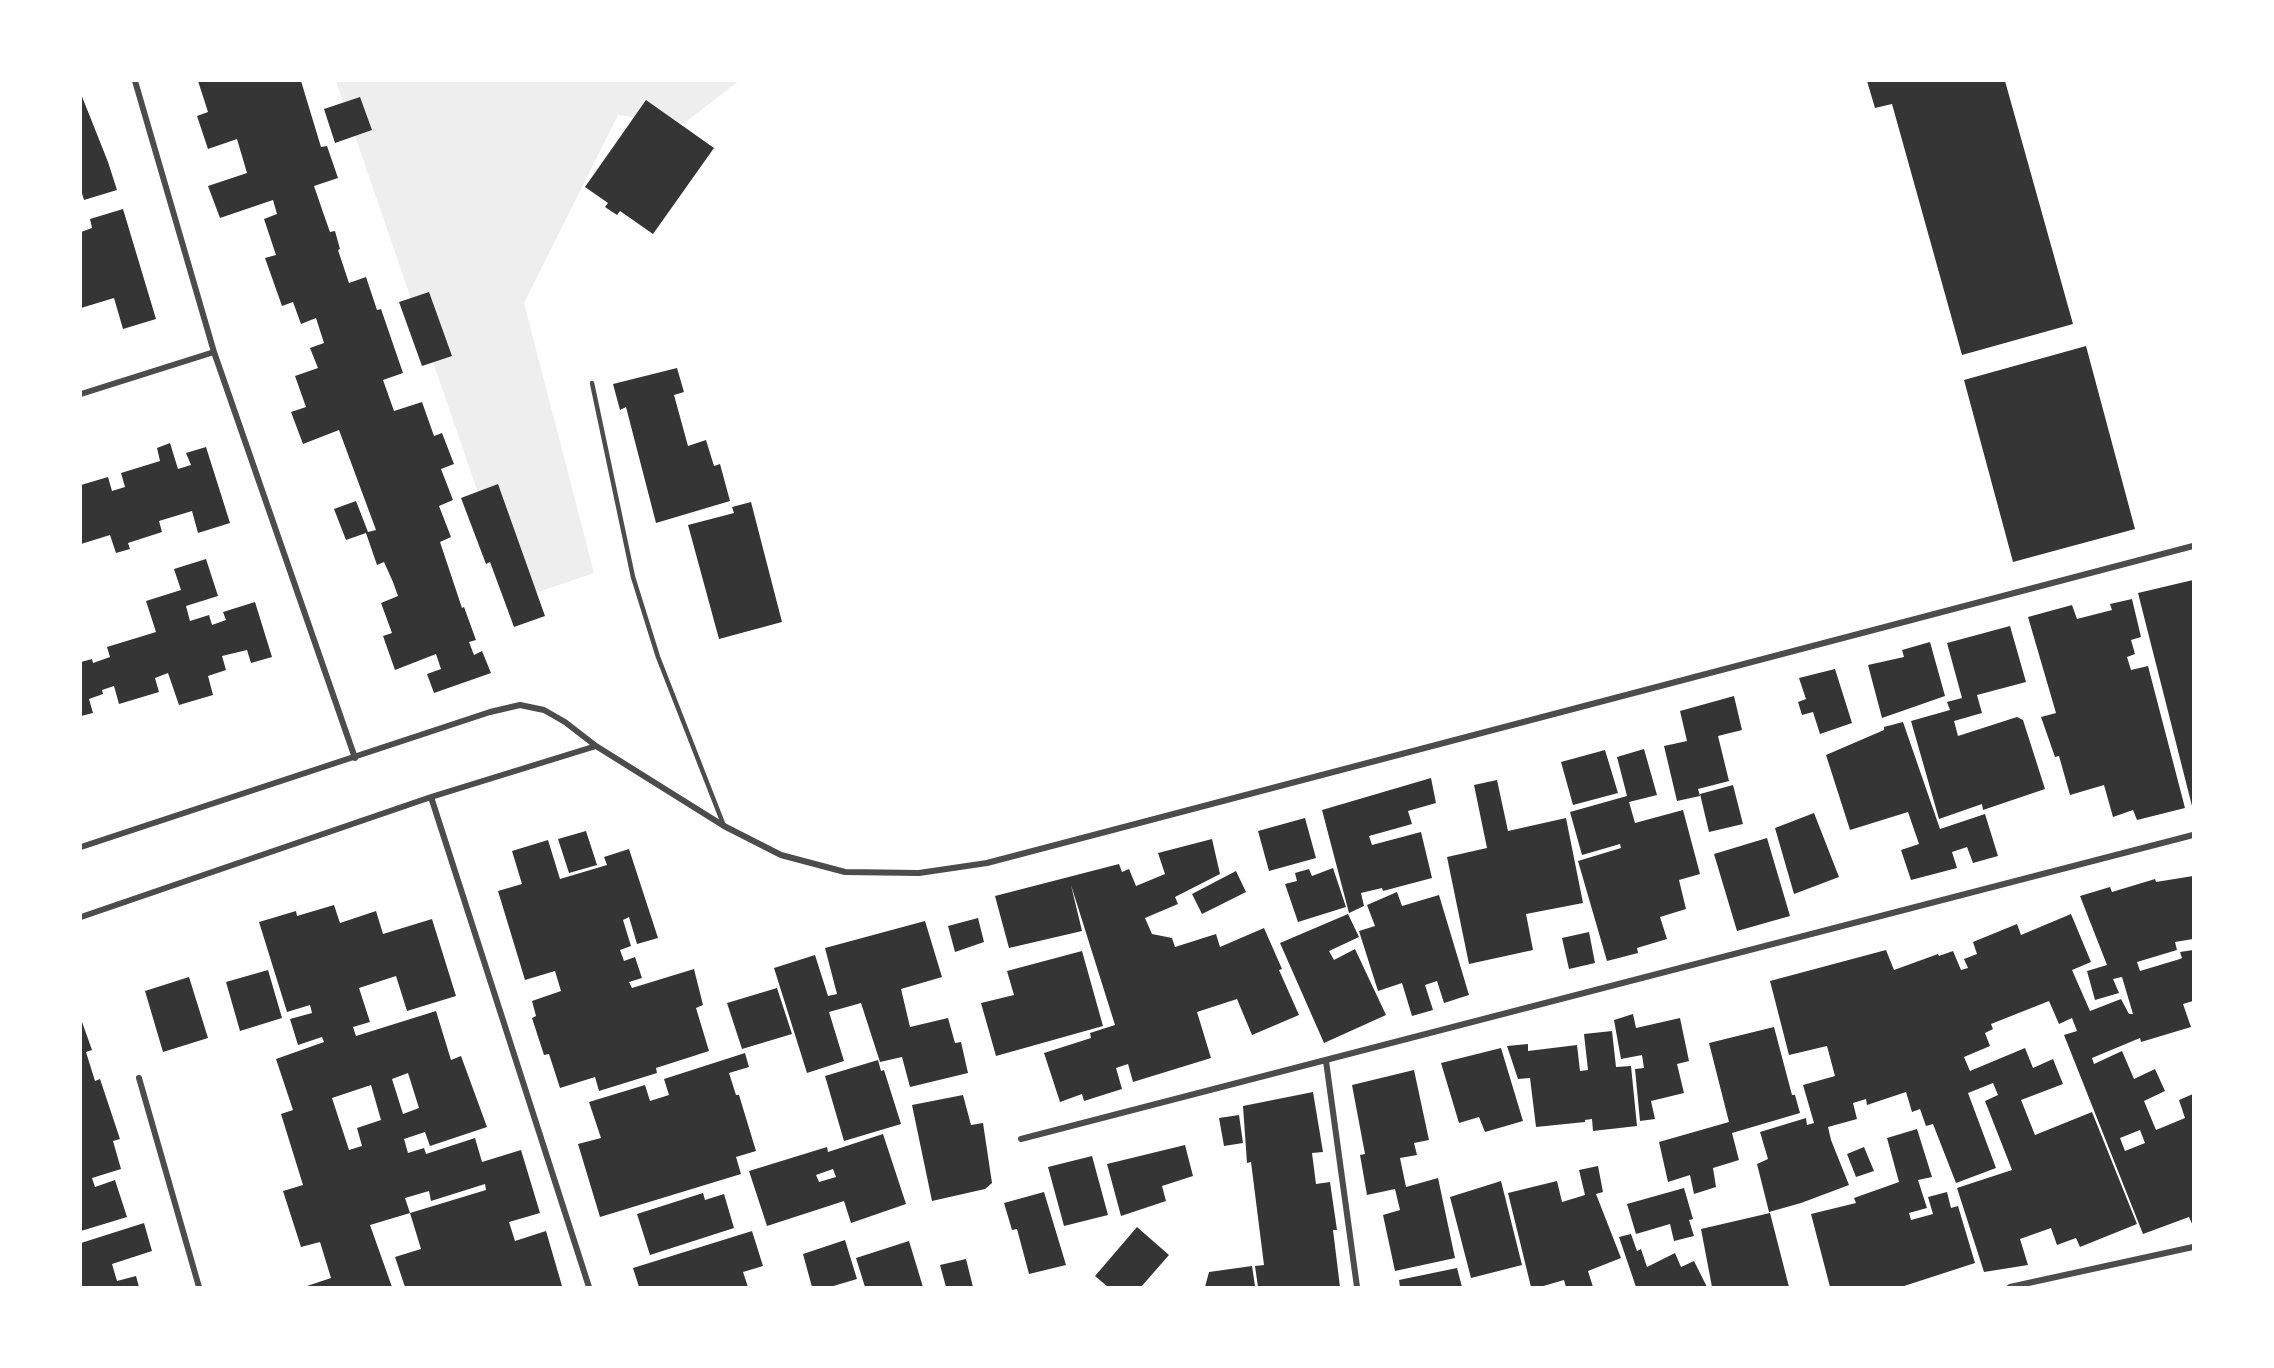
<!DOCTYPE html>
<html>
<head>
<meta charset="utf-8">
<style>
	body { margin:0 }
	#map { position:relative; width:2274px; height:1368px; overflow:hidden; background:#fff; font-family:"PT Sans",sans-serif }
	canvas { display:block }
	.frame { position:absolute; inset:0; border:82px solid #fff; pointer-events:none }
</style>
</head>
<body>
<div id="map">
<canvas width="2274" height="1368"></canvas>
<div class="frame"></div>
</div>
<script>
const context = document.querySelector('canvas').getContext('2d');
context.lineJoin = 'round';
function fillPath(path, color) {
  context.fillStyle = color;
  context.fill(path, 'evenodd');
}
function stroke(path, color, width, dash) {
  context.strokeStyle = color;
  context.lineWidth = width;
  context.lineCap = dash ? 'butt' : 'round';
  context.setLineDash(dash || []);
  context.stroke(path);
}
const green = new Path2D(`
	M336 81H739L683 124 618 115 524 303 594 573 515 600Z`);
const building = new Path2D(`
	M198 81H301L321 147 327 146 338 178 314 186 325 218 330 232 335 231 340 249 338 250 349 283 366 277 377 310 381 309 403 373 383 380 394 411 422 402 434 436 442 433 454 464 441 469 453 500 439 506 451 537 440 542 462 608 464 607 476 640 469 642 474 655 482 651 491 673 434 693 427 674 441 669 436 654 395 670 383 636 392 633 381 603 398 596 393 582 384 562 377 565 366 533 346 540 334 509 356 501 368 532 376 530 339 430 303 444 291 412 306 407 295 376 318 368 310 348 324 343 316 318 301 324 293 302 282 306 265 258 276 255 264 219 277 214 273 200 220 218 208 186 247 173 237 139 208 149 197 116 208 112Z
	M1867 81H2005L2073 324 1962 355 1892 104 1875 108Z
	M81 94 108 162 117 190 84 200 81 190Z
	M360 97 372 130 335 143 324 109Z
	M646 100 714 148 653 234 620 211 617 215 605 207 608 203 585 187Z
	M123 209 156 319 123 329 114 298 81 308V232L92 228 90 219Z
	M429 292 452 356 422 366 399 302Z
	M2086 346 2135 529 2013 562 1964 380Z
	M677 368 684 392 674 395 688 446 706 440 714 466 720 464 730 501 656 523 626 407 620 410 613 384Z
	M170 443 178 469 191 465 186 453 206 447 230 523 198 533 192 511 159 521 162 532 128 543 130 549 116 553 110 535 81 544V485L108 477 112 491 125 487 121 473 160 461 157 448Z
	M498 484 545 616 514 627 490 562 486 564 461 498Z
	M751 502 782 622 719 639 688 525 734 513 732 507Z
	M206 559 218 596 186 606 190 621 209 615 212 625 226 620 223 612 255 602 272 657 251 663 247 650 222 656 226 670 208 676 213 695 179 705 168 673 155 678 159 692 119 704 114 686 102 690 103 694 89 699 93 713 81 716V662L92 659 93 663 110 657 107 647 156 632 146 601 181 590 174 569Z
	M2193 580V806H2192L2138 593Z
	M2132 599 2141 637 2131 640 2135 654 2127 657 2131 670 2148 666 2185 808 2137 820 2133 810 2113 817 2104 785 2070 795 2059 756 2055 757 2041 717 2056 713 2028 617 2072 605 2077 619 2112 610 2110 604Z
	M2010 626 2026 682 1977 695 1982 713 1954 721 1958 736 2017 717 2023 720 2045 789 1983 810 1982 804 1939 819 1911 721 1950 710 1947 702 1962 698 1947 643Z
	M1930 642 1945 696 1882 718 1868 665 1904 657 1902 650Z
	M1835 669 1852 723 1820 734 1813 712 1802 715 1798 702 1806 699 1799 678Z
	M1734 696 1742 730 1718 736 1729 781 1698 789 1700 796 1677 801 1664 746 1687 741 1680 711Z
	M1903 722 1940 829 1985 814 1998 856 1973 863 1967 847 1952 852 1957 868 1911 880 1901 850 1919 844 1908 812 1850 830 1826 755 1884 730V727Z
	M1644 749 1657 795 1629 802 1635 823 1683 810 1700 874 1679 880 1686 909 1660 917 1667 939 1637 948 1638 953 1607 961 1578 861 1621 848 1620 844 1582 855 1570 812 1627 796 1617 757Z
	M1605 750 1618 793 1573 805 1561 762Z
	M1431 778 1436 803 1408 811 1412 824 1369 836 1372 845 1421 832 1432 878 1383 891 1382 888 1361 893 1364 906 1349 913 1322 810Z
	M1497 780 1508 831 1566 818 1583 903 1526 914 1533 950 1469 964 1447 857 1487 848 1474 785Z
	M1733 785 1743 824 1709 832 1700 794Z
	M1814 813 1839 877 1794 894 1775 828Z
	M1305 818 1316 858 1269 871 1258 831Z
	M586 831 597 865 569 873 558 839Z
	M1767 838 1790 916 1737 931 1714 854Z
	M1212 839 1220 874 1175 897 1178 904 1145 918 1152 934 1172 938 1175 947 1216 934 1220 947 1264 928 1282 969 1279 970 1299 1015 1252 1035 1237 999 1197 1012 1211 1058 1133 1082 1128 1064 1116 1068 1122 1089 1084 1101 1082 1094 1060 1102 1044 1053 1091 1038 1090 1033 1115 1025 1071 885 1082 931 1009 948 995 896 1119 864 1122 872 1129 869 1136 886 1165 874 1158 853Z
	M548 840 560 879 607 865 604 857 629 849 658 938 637 944 629 917 623 920 631 946 620 950 624 961 635 957 642 978 629 982 632 988 694 969 703 1005 696 1008 709 1051 656 1068 657 1073 599 1091 595 1077 560 1088 549 1054 544 1055 532 1018 536 1016 532 1001 561 991 555 971 525 980 498 891 522 884 512 851Z
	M1333 868 1346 907 1298 922 1285 884 1297 881 1295 873 1309 869 1312 876Z
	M1236 871 1246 892 1202 914 1192 894Z
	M2193 876V939L2175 942 2177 950 2137 962 2140 971 2180 959 2182 958 2180 952 2193 950V1001L2183 1004 2191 1027 2141 1042 2140 1038 2092 1058 2094 1064 2122 1051 2134 1079 2155 1069 2165 1091 2144 1101 2156 1130 2185 1118 2179 1100 2193 1094V1226L2189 1217 2143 1234 2064 1035 2077 1031 2072 1018 2059 1024 2049 1001 1991 1024 1993 1029 1985 1033 1990 1046 1964 1057 1970 1071 2025 1048 2033 1068 2053 1059 2063 1084 2021 1100 2035 1135 2092 1112 2137 1224 2080 1247 2076 1238 2057 1245 2051 1228 2020 1239 2028 1265 1984 1272 1957 1188 2012 1170 1985 1101 1998 1095 1993 1083 1968 1093 1996 1168 1956 1183 1933 1124 1926 1126 1920 1109 1912 1112 1906 1092 1867 1105 1866 1099 1853 1103 1857 1119 1828 1127 1831 1140 1849 1185 1801 1203 1769 1212 1757 1164 1768 1159 1760 1132 1806 1118 1807 1125 1814 1123 1803 1085 1835 1076 1827 1046 1789 1055 1770 981 1886 950 1894 970 1938 954 1939 956 1953 951 1961 970 1968 968 1964 959 1977 954 1973 942 2017 924 2021 935 2071 914 2091 962 2072 970 2090 1011 2121 999 2129 1014H2133L2122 977 2113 979 2119 993 2095 1000 2087 971 2107 965 2080 896 2110 887 2112 892 2155 879 2156 882ZM2140 1130 2145 1143 2125 1151 2120 1138Z
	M1397 892 1402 906 1439 895 1469 995 1444 1003 1437 981 1425 985 1433 1010 1412 1016 1402 983 1378 991 1359 931 1375 926 1367 905Z
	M334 905 340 923 376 911 383 934 432 919 456 996 407 1011 396 976 359 988 370 1022 353 1027 356 1036 436 1011 451 1060 461 1056 487 1127 430 1146 425 1132 404 1139 408 1153 424 1148 426 1154 475 1138 482 1162 521 1150 540 1213 509 1222 515 1241 546 1231 562 1286 405 1287 395 1257 421 1249 410 1213 486 1190 485 1184 431 1201 429 1191 405 1198 410 1213 370 1225 392 1287H304L331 1278 320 1242 301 1247 283 1191 303 1185 281 1114 293 1110 276 1059 324 1042 322 1037 298 1045 290 1019 312 1013 310 1005 287 1012 259 922 296 911 297 916ZM408 1073 419 1108 403 1114 392 1079ZM371 1085 381 1120 357 1128 362 1146 349 1150 332 1098Z
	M1348 914 1359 937 1329 951 1334 960 1355 949 1386 1015 1324 1043 1280 943Z
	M978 918 984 942 955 952 948 926Z
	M925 921 942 977 901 989 910 1027 948 1018 955 1043 961 1042 968 1073 910 1087 902 1057 880 1062 861 1003 829 1012 844 1061 807 1073 774 968 815 955 828 996 837 994 825 948Z
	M1589 932 1595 963 1569 969 1562 938Z
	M1082 951 1103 1026 996 1056 981 1003 1014 995 1007 971Z
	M268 970 282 1018 240 1031 226 982Z
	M189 977 208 1038 163 1052 145 991Z
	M777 988 792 1034 742 1049 727 1003Z
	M1633 1014 1636 1028 1680 1018 1689 1061 1677 1064 1684 1093 1651 1101 1655 1119 1640 1121 1635 1069 1644 1068 1642 1055 1621 1059 1614 1020Z
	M81 1019 92 1050 86 1052 95 1081 100 1079 120 1139 113 1141 121 1169 92 1178 95 1187 115 1180 127 1217 81 1231Z
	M1774 1027 1792 1095H1795L1800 1113 1732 1133 1739 1160 1713 1168 1716 1187 1694 1194 1690 1175 1668 1182 1659 1142 1729 1122 1709 1043Z
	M1612 1031 1616 1067 1631 1066 1637 1126 1593 1131 1592 1119 1585 1120V1122L1536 1127 1530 1078 1518 1079 1507 1046 1528 1044V1051L1577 1045 1580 1071 1588 1070 1584 1034Z
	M1501 1048 1523 1121 1485 1132 1479 1117 1459 1123 1441 1063Z
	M745 1053 749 1067 729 1073 736 1095H739L756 1151 736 1157 741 1174 600 1217 578 1144 601 1138 589 1102 645 1085 650 1101 669 1095 664 1079Z
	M878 1060 881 1071 884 1070 901 1124 844 1141 825 1076Z
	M1414 1070 1429 1140 1414 1143 1417 1155 1400 1158 1406 1187 1438 1178 1455 1258 1395 1271 1383 1215 1400 1210 1395 1189 1367 1195 1360 1155 1365 1154 1352 1085Z
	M1313 1092 1323 1152 1312 1153 1316 1184 1330 1182 1337 1230H1333L1340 1287H1258L1255 1266 1264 1265 1251 1162 1247 1163 1243 1106Z
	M963 1095 971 1125 983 1123 992 1183 985 1189 932 1201 912 1105Z
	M1239 1115 1243 1143 1224 1146 1219 1118Z
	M1917 1129 1932 1177 1918 1180 1927 1208 1909 1213 1911 1220 1933 1214 1928 1197 1947 1192 1951 1208 1958 1206 1975 1263 1901 1287H1830L1811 1214 1856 1203 1854 1198 1899 1182 1887 1138Z
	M883 1134 906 1204 851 1223 844 1201 767 1226 749 1171 827 1147 828 1152ZM833 1169 836 1177 819 1182 816 1175Z
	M1185 1145 1193 1176 1162 1186 1166 1201 1121 1216 1107 1164Z
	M1864 1147 1874 1171 1856 1177 1847 1154Z
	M1092 1156 1108 1215 1064 1226 1048 1167Z
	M1598 1166 1603 1192 1596 1194 1621 1258 1588 1271 1593 1287H1566L1564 1280 1540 1287H1531L1508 1193 1557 1181 1562 1202 1585 1195 1579 1170Z
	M1501 1181 1522 1265 1471 1278 1450 1197Z
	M1684 1188 1693 1219 1689 1220 1694 1236 1674 1241 1670 1224 1636 1234 1627 1204Z
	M1044 1192 1066 1265 1029 1274 1017 1229 1012 1230 1004 1203Z
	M703 1193 705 1200 724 1194 734 1228 650 1255 637 1214Z
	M1770 1213 1789 1287H1712L1701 1229Z
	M144 1223 152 1251 112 1264 117 1281 136 1276 139 1287H81V1243Z
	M1137 1227 1169 1255 1141 1287H1108L1095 1276Z
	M752 1231 763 1266 743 1272 748 1287H639L633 1268Z
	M1631 1234 1637 1251 1641 1249 1647 1267 1675 1253 1681 1267 1694 1261 1707 1287H1636L1619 1237Z
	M845 1240 857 1279 830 1287H812L803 1254Z
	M909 1241 923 1287H865L856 1258Z
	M966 1259 973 1287H946L940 1265Z
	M1252 1266 1255 1286 1205 1287 1209 1272Z
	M1457 1268 1462 1287H1400L1399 1280Z`);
const service = new Path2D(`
	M592 383 633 577 658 657 724 826`);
const minor = new Path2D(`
	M135 81 214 352 355 758
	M81 394 214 352
	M431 797 589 1287
	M81 847 490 712 520 705 544 710 565 722 596 746 724 826 781 855 845 872 919 873 987 863 2193 546
	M81 917 431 797 596 746
	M1326 1061 1357 1287
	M139 1078 199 1287
	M1021 1139 2193 835
	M2010 1287 2193 1247`);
fillPath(green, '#eee');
fillPath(building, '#353535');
stroke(service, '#4c4c4c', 4.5);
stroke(minor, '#4c4c4c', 6);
</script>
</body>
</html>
